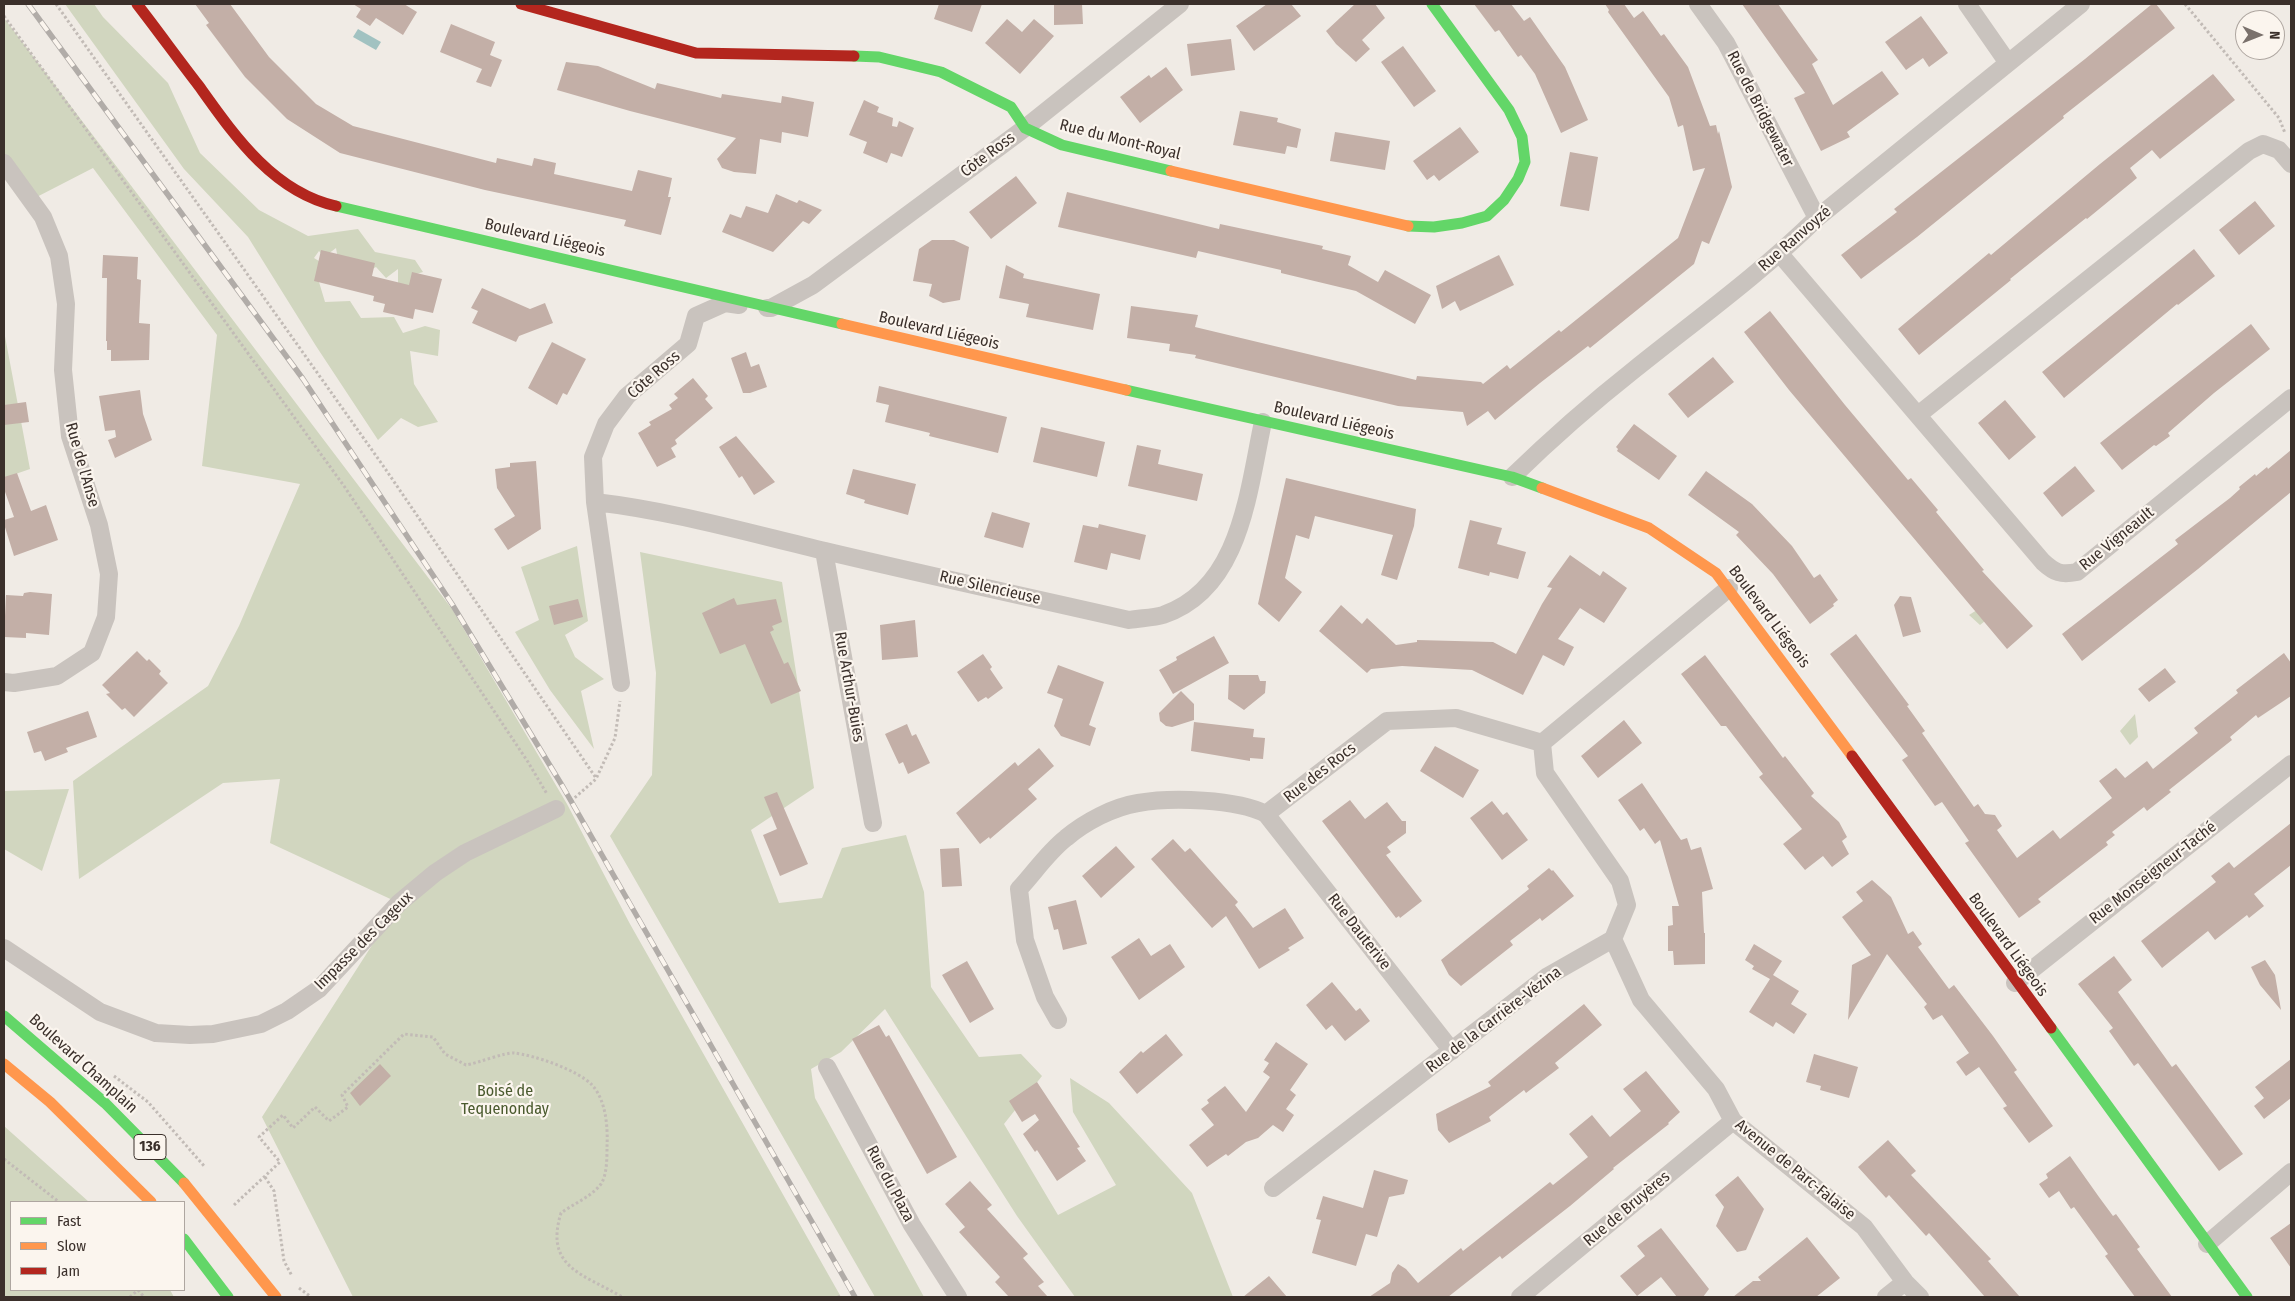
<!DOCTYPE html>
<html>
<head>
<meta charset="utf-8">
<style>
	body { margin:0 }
	#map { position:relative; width:2295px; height:1301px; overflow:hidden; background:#f0ebe5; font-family:"Fira Sans Condensed",sans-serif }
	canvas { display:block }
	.frame { position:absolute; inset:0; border:5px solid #3b302b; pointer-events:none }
	.legend { position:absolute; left:10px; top:1201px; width:175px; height:90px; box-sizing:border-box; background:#fbf5ee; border:1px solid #aea6a0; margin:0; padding:6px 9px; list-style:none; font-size:15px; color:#3b302b }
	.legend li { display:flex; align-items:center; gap:10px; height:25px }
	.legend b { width:25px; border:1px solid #aea6a0 }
	.north { position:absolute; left:2235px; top:10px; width:50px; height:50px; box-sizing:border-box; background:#fbf5ee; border:1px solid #aea6a0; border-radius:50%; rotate:91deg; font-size:14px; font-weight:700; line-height:20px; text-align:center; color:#3b302b }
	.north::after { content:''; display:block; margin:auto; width:18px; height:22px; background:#7a716c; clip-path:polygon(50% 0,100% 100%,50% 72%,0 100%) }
</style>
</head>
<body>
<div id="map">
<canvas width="2295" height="1301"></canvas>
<div class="frame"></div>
<ul class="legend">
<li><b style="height:6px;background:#63d668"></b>Fast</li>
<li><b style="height:6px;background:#ff974d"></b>Slow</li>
<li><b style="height:6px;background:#b3261e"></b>Jam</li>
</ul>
<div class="north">N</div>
</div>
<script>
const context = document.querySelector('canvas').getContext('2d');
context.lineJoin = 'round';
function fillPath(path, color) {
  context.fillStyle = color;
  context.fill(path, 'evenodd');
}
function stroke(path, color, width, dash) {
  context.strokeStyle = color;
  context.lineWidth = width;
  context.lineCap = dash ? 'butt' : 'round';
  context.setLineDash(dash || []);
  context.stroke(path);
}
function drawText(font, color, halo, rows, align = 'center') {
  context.font = font + ' "Fira Sans Condensed",sans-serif';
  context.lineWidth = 4.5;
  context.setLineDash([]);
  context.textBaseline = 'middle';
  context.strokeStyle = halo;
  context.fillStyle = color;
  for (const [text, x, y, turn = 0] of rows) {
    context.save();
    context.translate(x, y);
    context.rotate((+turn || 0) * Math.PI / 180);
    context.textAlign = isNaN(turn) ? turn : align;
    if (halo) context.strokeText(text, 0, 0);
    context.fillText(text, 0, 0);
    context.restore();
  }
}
const green = new Path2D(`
	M65 4H94L103 17 168 83 200 153 259 210 308 236 358 229 375 252 415 260 423 272 413 275 419 293 398 284V269L386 278 376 267 366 272 339 265 336 248 324 257 319 251 314 258 327 266 319 282 325 302 350 301 361 318 394 317 403 333 425 326 440 330 438 356 410 351 414 384 438 422 418 427 401 418 378 440 316 346 248 237 184 169Z
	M4 18 452 609 567 804 630 924 841 1297H353L262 1117 399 903 270 843 280 779 223 783 79 879 73 781 208 686 239 626 300 484 202 466 217 335 93 168 27 202 4 165Z
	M4 331 30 469 4 478Z
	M577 546 588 621 565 635 575 657 604 679 581 691 594 749 550 690 515 632 539 620 521 567Z
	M640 552 782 582 814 788 751 830 779 903 822 898 842 848 906 835 924 892 931 987 979 1057 1021 1054 1042 1076 1004 1124 1058 1215 1116 1185 1073 1112 1070 1078 1109 1103 1192 1193 1233 1297H1075L1017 1216 885 1009 841 1052 811 1069 815 1098 924 1297H875L610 836 652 775 656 673Z
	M1985 605 1995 613 1980 625 1969 615Z
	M2135 714 2138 737 2130 745 2120 731Z
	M69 789 42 871 4 849V791Z
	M4 1126 89 1202H11V1290H170L174 1297H4Z`);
const water = new Path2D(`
	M358 29 381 42 376 50 353 37Z`);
const building = new Path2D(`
	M195 4H230L269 57 316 104 353 126 496 163 497 158 532 166 534 158 556 163 554 174 632 191 638 170 672 178 668 197H671L661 235 624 226 626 220 485 190 340 153 287 119 245 77 206 25 209 23Z
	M353 4H404L417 12 403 35 376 18 370 26 356 17 361 9Z
	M939 4H982L972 32 934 19Z
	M1054 4H1082L1083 24 1054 25Z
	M1267 4H1291L1301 16 1254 51 1236 26Z
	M1355 4H1375L1385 18 1362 40 1370 49 1356 62 1336 44 1326 31Z
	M1474 4H1511L1524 21 1530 17 1565 67 1588 120 1561 133 1535 74 1521 55 1518 57 1499 30 1495 32Z
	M1605 4H1624L1634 18 1643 11 1661 36 1664 34 1688 67 1710 126 1716 125 1718 134 1719 131 1732 187 1709 244 1702 241 1694 264 1590 348 1588 346 1540 383 1495 420 1488 411 1467 426 1463 412 1398 406 1195 358 1196 355 1169 351 1170 344 1127 338 1131 306 1198 315 1195 327 1416 380 1417 376 1481 382 1483 384 1507 365 1510 369 1559 330 1561 332 1678 238 1705 168 1693 171 1683 125 1678 127 1669 97 1608 12 1609 10Z
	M1742 4H1778L1818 60 1812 64 1833 105 1882 71 1899 94 1847 132 1850 137 1821 151 1794 98 1805 93Z
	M2152 4H2156L2175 28 2063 116 2064 118 1917 237 1861 279 1841 255 1897 212 1894 209 2085 59Z
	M1921 16 1948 53 1929 67 1923 58 1906 70 1885 42Z
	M1007 19 1022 32 1034 19 1054 36 1020 74 985 43Z
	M451 24 495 42 490 55 502 60 491 87 476 82 482 69 440 52Z
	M1231 39 1235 70 1191 76 1187 44Z
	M1403 46 1436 91 1414 107 1381 62Z
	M566 62 598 66 655 89 657 83 721 98 722 94 781 103 782 96 814 102 808 137 782 132 781 143 760 139 756 174 734 172 722 168 717 159 736 138 630 111 557 90Z
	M1166 67 1183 90 1140 123 1120 97 1149 75 1151 78Z
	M2213 74 2235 100 2160 159 2152 150 2130 168 2137 178 2087 219 2086 218 2010 279 2011 280 1919 355 1898 329 1989 253 1991 255 2100 164Z
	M864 100 879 107 877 112 893 118 892 126 897 127 899 121 914 128 902 157 891 153 887 163 863 153 867 142 849 135Z
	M1240 111 1278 118 1277 122 1301 129 1297 148 1287 146 1285 154 1233 145Z
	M1460 127 1479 152 1439 181 1434 175 1427 180 1413 161Z
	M1335 132 1390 141 1385 170 1330 161Z
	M1570 152 1598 157 1589 211 1560 206Z
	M1016 176 1037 203 991 239 969 212Z
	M1067 192 1219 229 1220 224 1323 246 1322 249 1351 256 1348 265 1378 282 1385 270 1431 295 1415 324 1356 291 1281 273V270L1198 251 1196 258 1058 227Z
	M776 194 797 203 799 200 822 210 809 224 803 221 773 252 722 232 730 214 741 218 746 206 768 213Z
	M2255 201 2275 226 2239 255 2219 230Z
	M932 240H954L969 247 960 300 943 303 929 296 932 284 913 281 919 249Z
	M2194 249 2215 276 2178 305 2177 304 2064 398 2042 372Z
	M321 250 375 263 372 276 409 285 412 272 442 279 433 313 415 309 413 319 383 312 385 304 373 301 374 296 314 281Z
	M103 255 138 257 137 279 141 280 139 323 150 324 149 360 111 361V350H107V341H106L107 278H102Z
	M1499 255 1514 285 1460 311 1455 301 1442 309 1436 286Z
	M1006 265 1024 274 1023 278 1100 294 1093 330 1026 317 1029 304 999 298Z
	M482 288 530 309 545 303 553 323 519 336 516 342 472 323 478 311 471 308Z
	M1770 311 1845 405 1908 480 1911 478 1938 510 1936 512 1984 570 1982 571 2033 626 2007 649 1789 390 1744 332Z
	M2251 324 2270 349 2214 393 2168 433 2170 436 2156 446 2154 445 2122 470 2100 443Z
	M552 342 586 359 567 395 563 393 557 405 528 388Z
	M746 352 751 367 759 364 767 387 750 393H743L731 358Z
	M1713 357 1734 382 1688 418 1668 394Z
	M693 378 708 396 705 399 713 408 675 440 677 444 671 448 676 457 657 467 638 433 651 425 649 422 672 409 669 405 678 398 674 394Z
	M879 386 1007 417 998 453 929 436 930 433 885 422 889 405 876 402Z
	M140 390 143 414 152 440 115 458 108 440 116 437 115 430 105 431 99 396Z
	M2005 400 2036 437 2009 460 1978 423Z
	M26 402 29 422 4 425V405Z
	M1634 424 1677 456 1659 480 1617 451 1618 449 1616 447Z
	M1041 427 1105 442 1097 477 1033 462Z
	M736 436 775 482 754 495 742 476 739 478 719 447Z
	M1137 445 1161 450 1158 464 1203 474 1197 501 1128 486Z
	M2291 450V492L2198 569 2082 661 2062 634 2178 544 2175 540 2230 498 2240 489 2239 487 2255 474 2256 476 2267 467 2268 469Z
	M536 461 541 529 508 550 494 529 515 516 497 488 495 469 510 467V463Z
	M2075 466 2095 491 2062 517 2043 493Z
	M853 469 916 484 908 515 864 503 865 500 846 494Z
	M1706 471 1752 504 1792 546 1814 578 1820 574 1838 600 1833 604 1834 606 1810 624 1773 574 1736 535 1739 532 1688 495Z
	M17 473 31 511 46 505 58 540 14 556 4 524V520L14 517 4 489V477Z
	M1286 478 1416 509 1414 526 1397 580 1381 575 1393 535 1315 516 1309 539 1296 535 1285 578 1302 592 1279 622 1258 604Z
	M992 512 1030 523 1023 548 984 537Z
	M1470 520 1502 528 1497 544 1526 552 1518 579 1490 572 1489 576 1458 568Z
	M1099 524 1146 535 1140 560 1111 553 1107 570 1074 562 1083 525 1098 528Z
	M1570 555 1600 576 1603 571 1627 588 1604 623 1580 608 1558 639 1574 647 1564 666 1543 655 1523 695 1472 670 1402 666 1371 669 1367 673 1319 631 1341 605 1362 624 1367 618 1396 645 1417 642V640L1493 642 1516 654 1542 604 1552 588 1547 587Z
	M30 592 52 594 49 635 26 633V638L4 637 6 595 23 596 24 593Z
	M1900 596 1911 597 1921 632 1903 637 1894 605Z
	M734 598 737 605 776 599 782 622 772 626 774 630 770 632 784 664 788 662 801 691 771 704 745 644 720 654 702 613Z
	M578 599 583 617 554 625 549 606Z
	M915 620 918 657 882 660 880 625Z
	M1856 634 1909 705 1907 706 1925 731 1922 733 1974 807 1978 804 1985 814 1995 815 2002 826 1997 830 2017 858 2053 830 2060 839 2112 798 2099 781 2116 768 2125 778 2147 761 2153 769 2198 733 2194 728 2238 693 2236 690 2284 653 2291 663V696L2258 718 2256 715 2230 737 2232 740 2169 790 2171 792 2147 811 2144 807 2112 832 2115 835 2106 842 2108 845 2038 899 2041 902 2019 918 1965 843 1969 841 1942 802 1935 806 1902 760 1908 756 1830 654Z
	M1214 636 1229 663 1173 694 1159 670 1177 660 1176 657Z
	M137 651 147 661 149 659 161 671 159 674 168 683 134 717 125 708 122 710 106 694 110 693 102 685Z
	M983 654 992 667 990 669 1003 688 988 699 986 697 978 702 957 672Z
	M1705 655 1783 758 1785 756 1814 793 1811 796 1839 822 1847 837 1842 841 1849 854 1832 867 1823 856 1805 870 1783 844 1802 829 1759 777 1763 774 1726 726H1721L1681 674Z
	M1058 665 1104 682 1089 725 1096 728 1090 746 1061 736 1054 726 1063 699 1047 693Z
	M2165 668 2176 682 2149 702 2138 689Z
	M1229 675H1258L1260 681H1266L1265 693 1244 710 1228 699Z
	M1181 691 1194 704V720L1172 727 1166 726 1160 721 1159 713Z
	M88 711 97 737 66 748 68 752 45 761 41 751 34 753 27 732Z
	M1624 720 1642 743 1598 778 1581 756Z
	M1194 722 1254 729 1253 737 1265 738 1263 759 1250 758V761L1191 751Z
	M907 724 912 736 916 734 930 763 908 774 903 762 899 764 885 734Z
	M1435 746 1479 770 1463 798 1420 771Z
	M1039 748 1054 766 1028 789 1037 799 990 839 989 837 980 844 956 813 1015 762 1018 766Z
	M1642 783 1681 840 1687 838 1691 850 1701 847 1713 889 1702 892 1704 933H1705V964L1674 965 1673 951H1668V926L1673 925 1672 906H1679L1660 840 1655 844 1644 828 1640 831 1618 800Z
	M777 792 808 864 780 876 763 835 777 829 764 797Z
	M1350 800 1365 819 1387 802 1402 821H1406V833L1387 847 1391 852 1386 855 1422 901 1400 918 1399 916 1396 918 1322 821Z
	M1492 801 1503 815 1507 812 1528 840 1502 860 1470 818Z
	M2291 823V865L2254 894 2264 906 2249 918 2247 915 2215 940 2208 931 2162 968 2141 941 2216 882 2211 876 2229 862 2234 868Z
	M1173 839 1185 852 1190 848 1238 902 1235 905 1253 928 1285 908 1304 938 1288 948 1290 950 1259 969 1226 916 1212 928 1151 859Z
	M1116 846 1135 867 1101 898 1082 876Z
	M959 848 962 886 942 887 940 849Z
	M1549 868 1552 871 1553 870 1574 896 1542 921 1540 918 1510 941 1513 945 1461 986 1449 975 1441 960 1529 889 1527 886Z
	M1872 880 1891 897 1908 934 1913 931 1922 944 1918 947 1949 989 1954 985 1993 1036 2017 1070 2014 1072 2053 1126 2029 1143 2003 1108 2007 1106 1979 1067 1966 1076 1956 1062 1969 1053 1942 1015 1933 1020 1924 1007 1927 1004 1887 954 1848 1020 1852 965 1871 955 1842 917 1863 901 1856 892Z
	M1076 900 1087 944 1063 950 1058 929 1054 930 1048 907Z
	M1139 938 1151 956 1170 944 1185 967 1139 1000 1111 957Z
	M1754 944 1782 961 1773 975 1799 991 1791 1004 1807 1014 1794 1034 1776 1022 1773 1027 1749 1012 1770 979 1752 969 1754 966 1745 960Z
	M2114 956 2132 980 2118 992 2172 1067 2176 1064 2243 1154 2219 1171 2138 1063 2134 1066 2109 1031 2113 1028 2078 984Z
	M2265 960 2275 975 2281 1010 2260 985 2251 967Z
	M967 961 994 1009 970 1023 942 975Z
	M1332 982 1356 1011 1360 1008 1370 1021 1345 1041 1332 1025 1326 1030 1306 1005Z
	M1584 1004 1602 1025 1555 1063 1559 1068 1526 1093 1524 1090 1489 1117 1491 1121 1449 1143 1438 1130 1436 1114 1491 1086 1488 1082Z
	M879 1025 886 1037 889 1035 957 1157 927 1174 852 1039Z
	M1166 1034 1183 1055 1137 1094 1119 1072 1141 1051 1143 1053Z
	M1276 1042 1308 1064 1290 1090 1296 1095 1286 1109 1294 1115 1283 1132 1273 1125 1258 1138 1246 1142 1228 1156 1226 1154 1207 1167 1189 1145 1214 1125 1201 1109 1209 1103 1207 1100 1225 1086 1246 1112 1270 1077 1263 1072 1269 1063 1264 1060Z
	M1814 1054 1858 1067 1849 1098 1820 1090 1821 1086 1806 1082Z
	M2291 1059V1098L2264 1119 2254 1106 2264 1098 2255 1087Z
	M380 1064 391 1076 360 1106 350 1093Z
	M1646 1071 1680 1112 1668 1123 1669 1124 1613 1168 1614 1169 1570 1206 1502 1259 1500 1256 1448 1297H1369L1390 1283 1392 1273 1398 1264 1406 1269 1418 1283 1461 1248 1463 1251 1550 1182 1553 1185 1588 1157 1569 1134 1592 1115 1610 1137 1641 1111 1623 1089Z
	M1037 1082 1080 1147 1077 1148 1086 1161 1057 1181 1037 1150 1035 1152 1023 1134 1039 1120 1035 1114 1022 1122 1009 1101Z
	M1888 1140 1916 1171 1911 1175 1991 1259 1988 1261 2020 1297H1985L1929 1233 1926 1236 1889 1195 1886 1198 1858 1167Z
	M2070 1156 2099 1197 2113 1216 2116 1214 2140 1247 2137 1249 2172 1297H2135L2105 1256 2108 1254 2074 1207 2071 1209 2059 1191 2049 1198 2039 1184 2048 1178 2046 1174Z
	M1374 1170 1408 1180 1404 1194 1389 1197 1377 1237 1366 1234 1356 1266 1312 1253 1321 1220 1316 1219 1323 1196 1363 1208Z
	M1738 1176 1764 1209 1746 1250 1737 1252 1716 1226 1724 1207 1715 1195Z
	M970 1181 992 1205 987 1209 1028 1254 1023 1258 1044 1282 1038 1286 1048 1297H1009L995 1282 1000 1277 959 1232 965 1227 945 1204Z
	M2291 1223V1268L2270 1238Z
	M1661 1228 1709 1289 1703 1297H1677L1661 1277 1637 1296 1620 1276 1645 1256 1637 1246Z
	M1807 1237 1840 1278 1816 1297H1733L1753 1281H1761L1758 1277Z
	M1269 1276 1287 1297H1243Z`);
const path = new Path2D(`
	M56 4 384 467 596 778
	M2185 4 2279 118 2285 133
	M4 16 344 486 528 762 547 794
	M571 801 596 779 615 738 620 701
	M114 1076 148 1102 205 1167
	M4 1159 59 1202
	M265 1177 274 1191 284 1261 292 1276
	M234 1205 280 1162 259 1137 283 1115 293 1128 315 1107 329 1121 348 1107 342 1095 404 1034 433 1037 445 1054 466 1065C478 1063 506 1052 514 1053 534 1055 578 1070 592 1085 606 1100 608 1127 607 1147 607 1158 607 1175 601 1184 591 1197 573 1204 561 1213 544 1268 584 1274 622 1297
	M299 1288 311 1297
	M138 1290 144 1297
	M130 1297 138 1290
	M838 1297 840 1296`);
const street = new Path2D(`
	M1698 4 1726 43 1817 218
	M1967 4 2008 63
	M4 163 43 217 59 256 66 304 63 370 70 436 99 525 109 574 106 617 92 653 57 676 14 683 4 682
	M1780 254 2043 562C2055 573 2061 575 2077 572L2291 398
	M767 308H771L813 285 1025 128 1180 4
	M1918 415 2249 151 2263 144 2279 150 2291 164
	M1512 477C1551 439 1592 403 1635 369 1696 320 1760 274 1817 218L2081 4
	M595 502C673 511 749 533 825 551 926 575 1028 597 1129 620 1140 618 1153 618 1163 615 1241 589 1248 491 1263 422
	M824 551 873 823
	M621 683 595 502 593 457 606 424 627 396 688 344 696 316 725 303 739 305
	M1542 743 1729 588
	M1266 814 1387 721 1456 718 1542 743
	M1613 939 1641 1000 1716 1089 1733 1121 1864 1227 1905 1282 1920 1297
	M4 948 100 1012 156 1033 190 1035 213 1034 261 1024 287 1011 319 989 399 903 435 873 465 853 556 809
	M2015 983 2291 764
	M1058 1020 1045 997 1025 940 1019 889C1034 873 1048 852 1066 838 1085 822 1113 807 1138 803 1171 797 1237 799 1266 814L1452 1051
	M827 1067 912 1225 958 1297
	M1273 1188 1548 976 1613 939 1627 905 1620 881 1545 773 1542 743
	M2207 1244 2291 1172
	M1520 1297 1733 1121
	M1886 1297 1905 1282`);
const fast = new Path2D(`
	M854 56 879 57 941 72 1011 107 1025 128 1062 145 1171 171
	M336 206 842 324
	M1408 226 1434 227 1462 223 1487 216 1504 200 1518 179 1525 162 1522 137 1509 110 1432 4
	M1126 390 1512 477 1542 488
	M4 1016 105 1103 184 1183
	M2051 1028 2247 1297
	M184 1239 228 1297`);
const slow = new Path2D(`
	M1171 171 1408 226
	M842 324 1126 390
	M1542 488 1649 528 1716 573 1852 756
	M4 1064 50 1102 151 1202
	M184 1183 276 1297`);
const jam = new Path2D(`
	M137 4C158 31 178 59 199 86 234 135 273 192 336 206
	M521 4 696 53 854 56
	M1852 756 2051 1028`);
const rail = new Path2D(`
	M28 4 303 379 452 604 563 787 855 1297`);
const shields = [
	[150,1147,32]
];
const shieldNames = [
	["136",150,1147]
];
const streetNames = [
	["Rue de Bridgewater",1760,109,63],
	["Rue du Mont-Royal",1120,140,14],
	["Côte Ross",988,155,-37],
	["Boulevard Liégeois",545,238,13],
	["Rue Ranvoyzé",1795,239,-41],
	["Boulevard Liégeois",939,331,13],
	["Côte Ross",654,375,-41],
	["Boulevard Liégeois",1334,421,13],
	["Rue de l'Anse",82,465,74],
	["Rue Vigneault",2117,539,-39],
	["Rue Silencieuse",990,588,13],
	["Boulevard Liégeois",1769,617,53],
	["Rue Arthur-Buies",849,687,80],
	["Rue des Rocs",1320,773,-38],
	["Rue Monseigneur-Taché",2153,873,-38],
	["Rue Dauterive",1359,932,52],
	["Impasse des Cageux",364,941,-45],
	["Boulevard Liégeois",2008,945,54],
	["Rue de la Carrière-Vézina",1494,1020,-37],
	["Boulevard Champlain",83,1064,42],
	["Avenue de Parc-Falaise",1795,1170,39],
	["Rue du Plaza",890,1184,62],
	["Rue de Bruyères",1627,1209,-40]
];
const parkNames = [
	["Boisé de",505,1092],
	["Tequenonday",505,1110]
];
fillPath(green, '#d1d6bf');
fillPath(water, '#a1c2c1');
fillPath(building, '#c3afa7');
stroke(path, '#c2bbb6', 3, [2.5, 2.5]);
stroke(street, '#c9c3be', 18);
stroke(fast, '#63d668', 11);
stroke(slow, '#ff974d', 11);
stroke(jam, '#b3261e', 11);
stroke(rail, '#b1aca8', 5.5);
stroke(rail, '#fbf5ee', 4, [11]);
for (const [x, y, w] of shields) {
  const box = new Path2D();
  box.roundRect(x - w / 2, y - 12.5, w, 25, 4);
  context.fillStyle = '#fbf5ee';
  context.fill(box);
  stroke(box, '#3b302b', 1);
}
drawText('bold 15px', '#3b302b', null, shieldNames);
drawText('16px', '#3b302b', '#fbf5ee', streetNames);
drawText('16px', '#4a5a2e', '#fbf5ee', parkNames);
</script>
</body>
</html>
